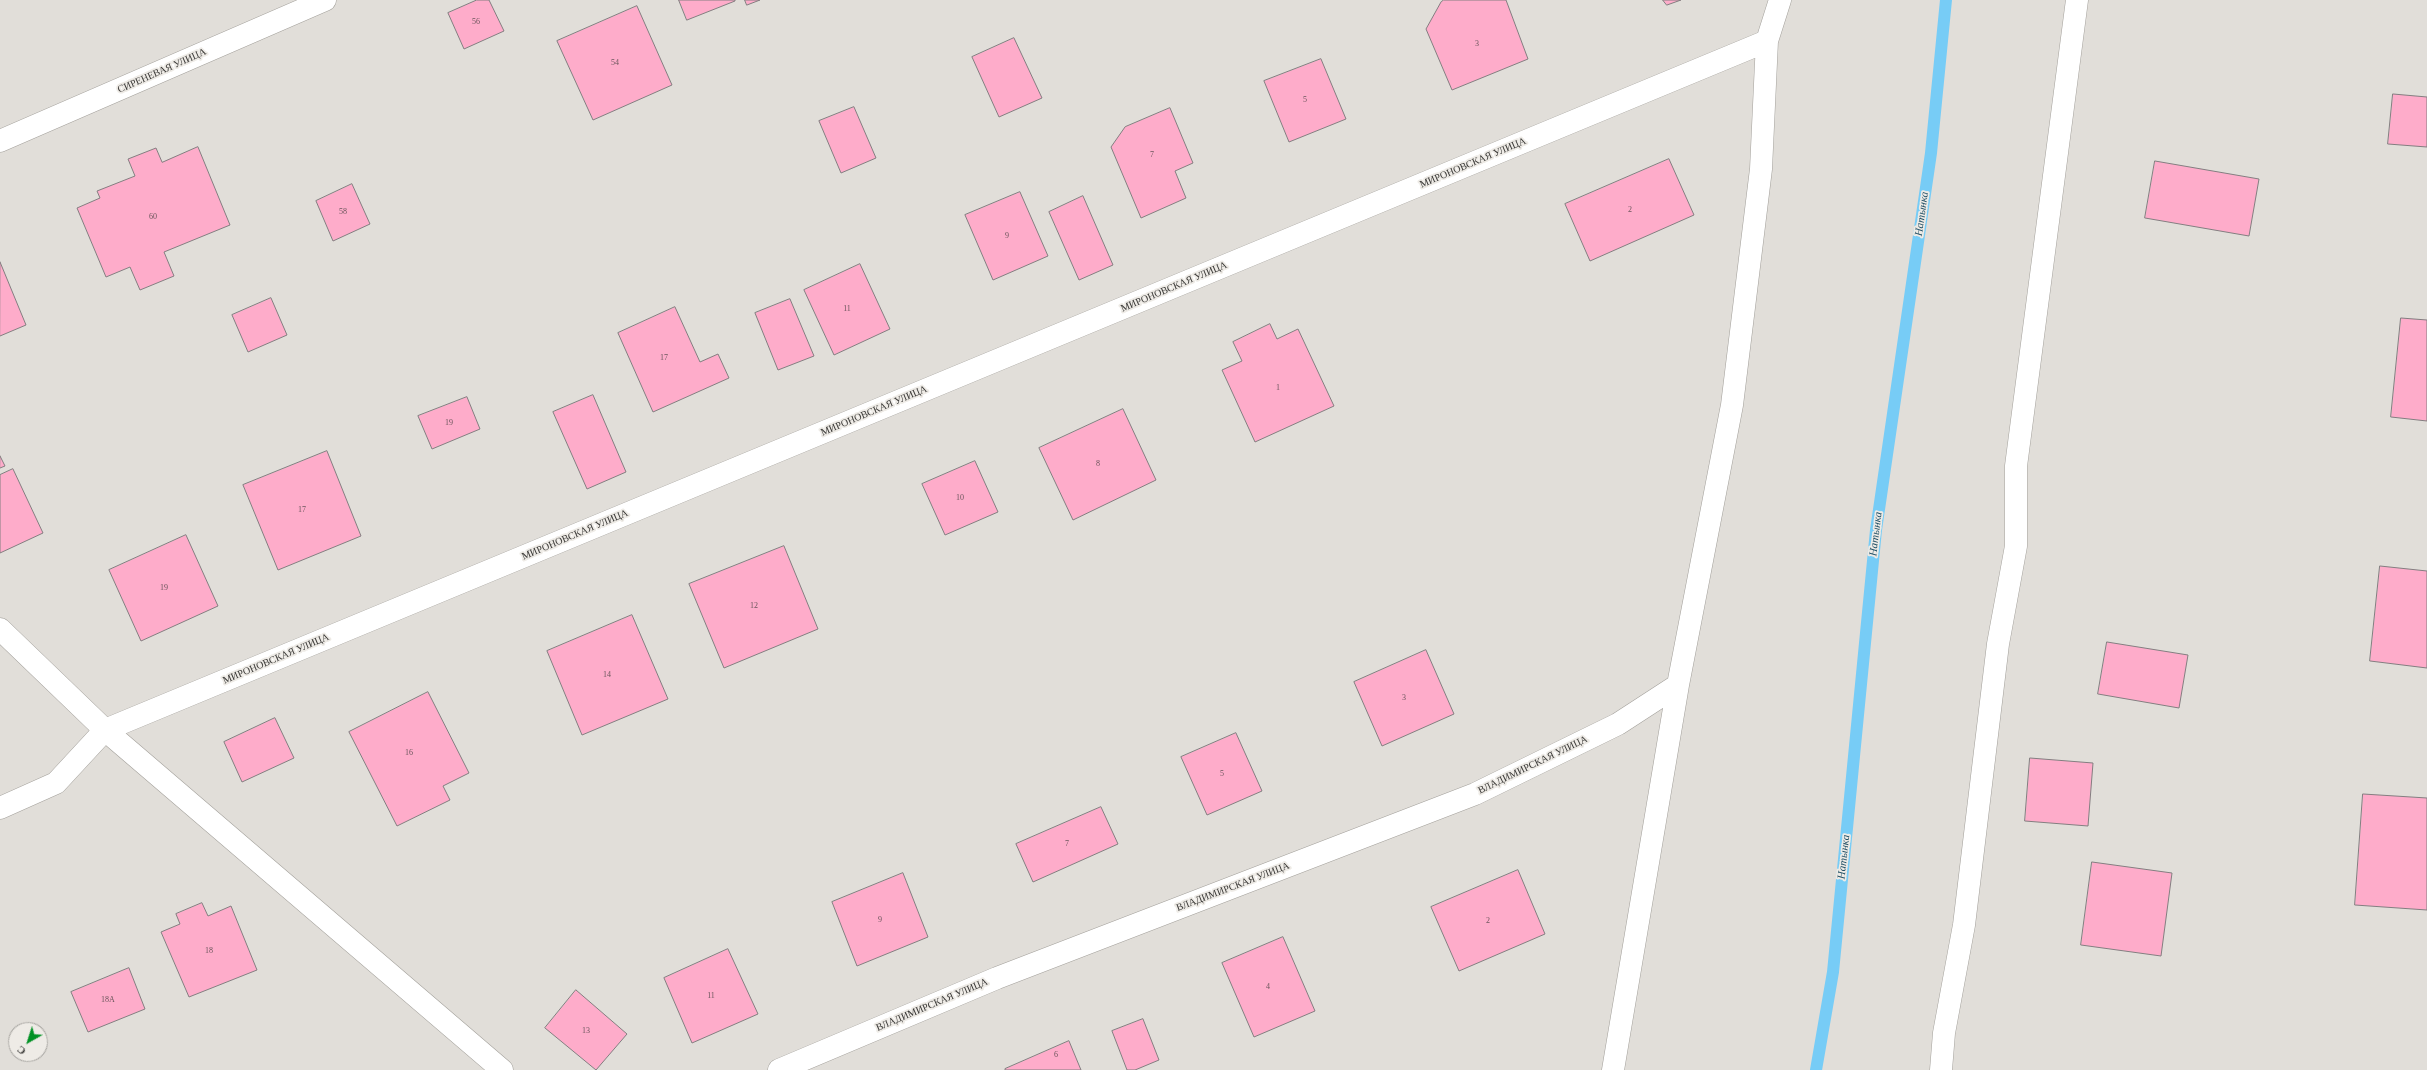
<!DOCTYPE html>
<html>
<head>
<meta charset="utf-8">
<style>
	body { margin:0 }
	#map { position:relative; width:2427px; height:1070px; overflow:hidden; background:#e1ded9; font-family:"Times New Roman",serif }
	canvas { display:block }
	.north { position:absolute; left:8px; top:1022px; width:40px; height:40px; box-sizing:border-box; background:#eeebe6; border:1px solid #a6a4a0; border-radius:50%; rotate:219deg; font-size:11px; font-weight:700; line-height:16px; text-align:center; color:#3a3937 }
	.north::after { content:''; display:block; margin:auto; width:14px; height:18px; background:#019124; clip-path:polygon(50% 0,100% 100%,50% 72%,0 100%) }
</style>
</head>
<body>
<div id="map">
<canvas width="2427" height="1070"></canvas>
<div class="north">С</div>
</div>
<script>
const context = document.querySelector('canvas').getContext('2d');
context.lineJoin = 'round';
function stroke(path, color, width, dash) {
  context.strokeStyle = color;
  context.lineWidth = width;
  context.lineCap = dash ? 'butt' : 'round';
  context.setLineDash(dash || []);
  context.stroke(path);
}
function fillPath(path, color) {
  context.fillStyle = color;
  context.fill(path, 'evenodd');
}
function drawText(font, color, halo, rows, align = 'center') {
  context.font = font + ' "Times New Roman",serif';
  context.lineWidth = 3.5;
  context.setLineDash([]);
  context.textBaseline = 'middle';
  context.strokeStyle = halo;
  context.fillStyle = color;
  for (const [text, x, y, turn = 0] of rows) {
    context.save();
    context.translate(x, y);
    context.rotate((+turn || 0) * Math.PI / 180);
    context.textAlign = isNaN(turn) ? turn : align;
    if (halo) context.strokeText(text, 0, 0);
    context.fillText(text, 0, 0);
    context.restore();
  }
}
const stream = new Path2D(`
	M1816 1070 1833 972 1876 530 1931 153 1946 0`);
const building = new Path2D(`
	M477 0H489L504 31 464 49 448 13Z
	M679 0H735V1L687 20Z
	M745 0H760L747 5Z
	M1444 0H1506L1528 59 1452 90 1426 29 1441 2Z
	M1663 0H1681L1667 5Z
	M637 6 672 85 593 120 557 41Z
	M1014 38 1042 98 999 117 972 57Z
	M1321 59 1346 119 1289 142 1264 81Z
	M2393 94 2427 97V147L2388 144Z
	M854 107 876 158 841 173 819 121Z
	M1170 108 1193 163 1175 171 1186 198 1141 218 1111 147 1125 127Z
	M198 147 230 225 164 252 174 276 140 290 130 267 106 277 77 208 100 198 97 191 135 176 128 159 156 148 162 162Z
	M1669 159 1694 215 1590 261 1565 204Z
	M2155 161 2259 179 2249 236 2145 218Z
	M352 184 370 224 333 241 316 201Z
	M1020 192 1048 256 993 280 965 215Z
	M1083 196 1113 265 1079 280 1049 212Z
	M0 262 26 325 0 336Z
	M860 264 890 329 834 355 804 290Z
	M271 298 287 335 248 352 232 315Z
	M790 299 814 356 778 370 755 313Z
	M675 307 700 362 718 354 729 378 653 412 618 333Z
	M2401 318 2427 320V421L2391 417Z
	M1270 324 1277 339 1298 329 1334 406 1255 442 1222 370 1242 361 1233 342Z
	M593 395 626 472 587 489 553 412Z
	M467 397 480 429 432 449 418 416Z
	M1123 409 1156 480 1073 520 1039 448Z
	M327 451 361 536 278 570 243 485Z
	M0 456 5 466 0 468Z
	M975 461 998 512 945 535 922 484Z
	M13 469 43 533 0 553V475Z
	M186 535 218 606 141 641 109 570Z
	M784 546 818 629 724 668 689 584Z
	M2380 566 2427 571V668L2370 661Z
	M632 615 668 699 582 735 547 651Z
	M2107 642 2188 655 2179 708 2098 694Z
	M1426 650 1454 714 1382 746 1354 682Z
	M428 692 469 773 443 786 450 800 397 826 349 732Z
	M275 718 294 758 242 782 224 742Z
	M1236 733 1262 791 1207 815 1181 757Z
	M2030 758 2093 763 2088 826 2025 821Z
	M2363 794 2427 798V910L2355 905Z
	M1101 807 1118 844 1033 882 1016 844Z
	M2092 862 2172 873 2161 956 2081 945Z
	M1518 870 1545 934 1459 971 1431 907Z
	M903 873 928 937 857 966 832 902Z
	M202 903 208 916 231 906 257 970 189 997 161 932 180 924 176 914Z
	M1283 937 1315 1011 1254 1037 1222 963Z
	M728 949 758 1014 692 1043 664 978Z
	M129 968 145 1009 88 1032 71 992Z
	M576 990 627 1034 596 1070 545 1028Z
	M1143 1019 1159 1060 1135 1070H1127L1112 1031Z
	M1069 1041 1081 1070H1005V1069Z`);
const minor = new Path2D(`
	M0 141 325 0
	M0 629 105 730 502 1070
	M0 808 56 783 105 730 1767 41
	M779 1070 997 978 1475 794 1618 724 1678 685
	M1613 1070 1678 685 1732 405 1761 169 1767 41 1780 0
	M1941 1070 1944 1033 1964 925 1998 644 2016 546V466L2077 0`);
const numberNames = [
	["56",476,22],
	["3",1477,44],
	["54",615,63],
	["5",1305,100],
	["7",1152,155],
	["2",1630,210],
	["58",343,212],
	["60",153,217],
	["9",1007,236],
	["11",847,309],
	["17",664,358],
	["1",1278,388],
	["19",449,423],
	["8",1098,464],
	["10",960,498],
	["17",302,510],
	["19",164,588],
	["12",754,606],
	["14",607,675],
	["3",1404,698],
	["16",409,753],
	["5",1222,774],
	["7",1067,844],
	["9",880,920],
	["2",1488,921],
	["18",209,951],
	["4",1268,987],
	["11",711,996],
	["18А",108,1000],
	["13",586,1031],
	["6",1056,1055]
];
const streetNames = [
	["СИРЕНЕВАЯ УЛИЦА",162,71,-24],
	["МИРОНОВСКАЯ УЛИЦА",1473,163,-23],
	["МИРОНОВСКАЯ УЛИЦА",1174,287,-23],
	["МИРОНОВСКАЯ УЛИЦА",874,411,-23],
	["МИРОНОВСКАЯ УЛИЦА",575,535,-23],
	["МИРОНОВСКАЯ УЛИЦА",276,659,-23],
	["ВЛАДИМИРСКАЯ УЛИЦА",1533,765,-26],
	["ВЛАДИМИРСКАЯ УЛИЦА",1233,887,-21],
	["ВЛАДИМИРСКАЯ УЛИЦА",932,1005,-23]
];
const waterNames = [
	["Натынка",1922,214,-82],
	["Натынка",1876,534,-83],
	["Натынка",1844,857,-84]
];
stroke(stream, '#77ccf6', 12);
fillPath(building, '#feacca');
stroke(building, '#837e80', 1);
stroke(minor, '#a3a09b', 23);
stroke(minor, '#fff', 22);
drawText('8px', '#6b565c', null, numberNames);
drawText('10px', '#3a3937', '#eeebe6', streetNames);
drawText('italic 11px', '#215066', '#eeebe6', waterNames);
</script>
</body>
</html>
